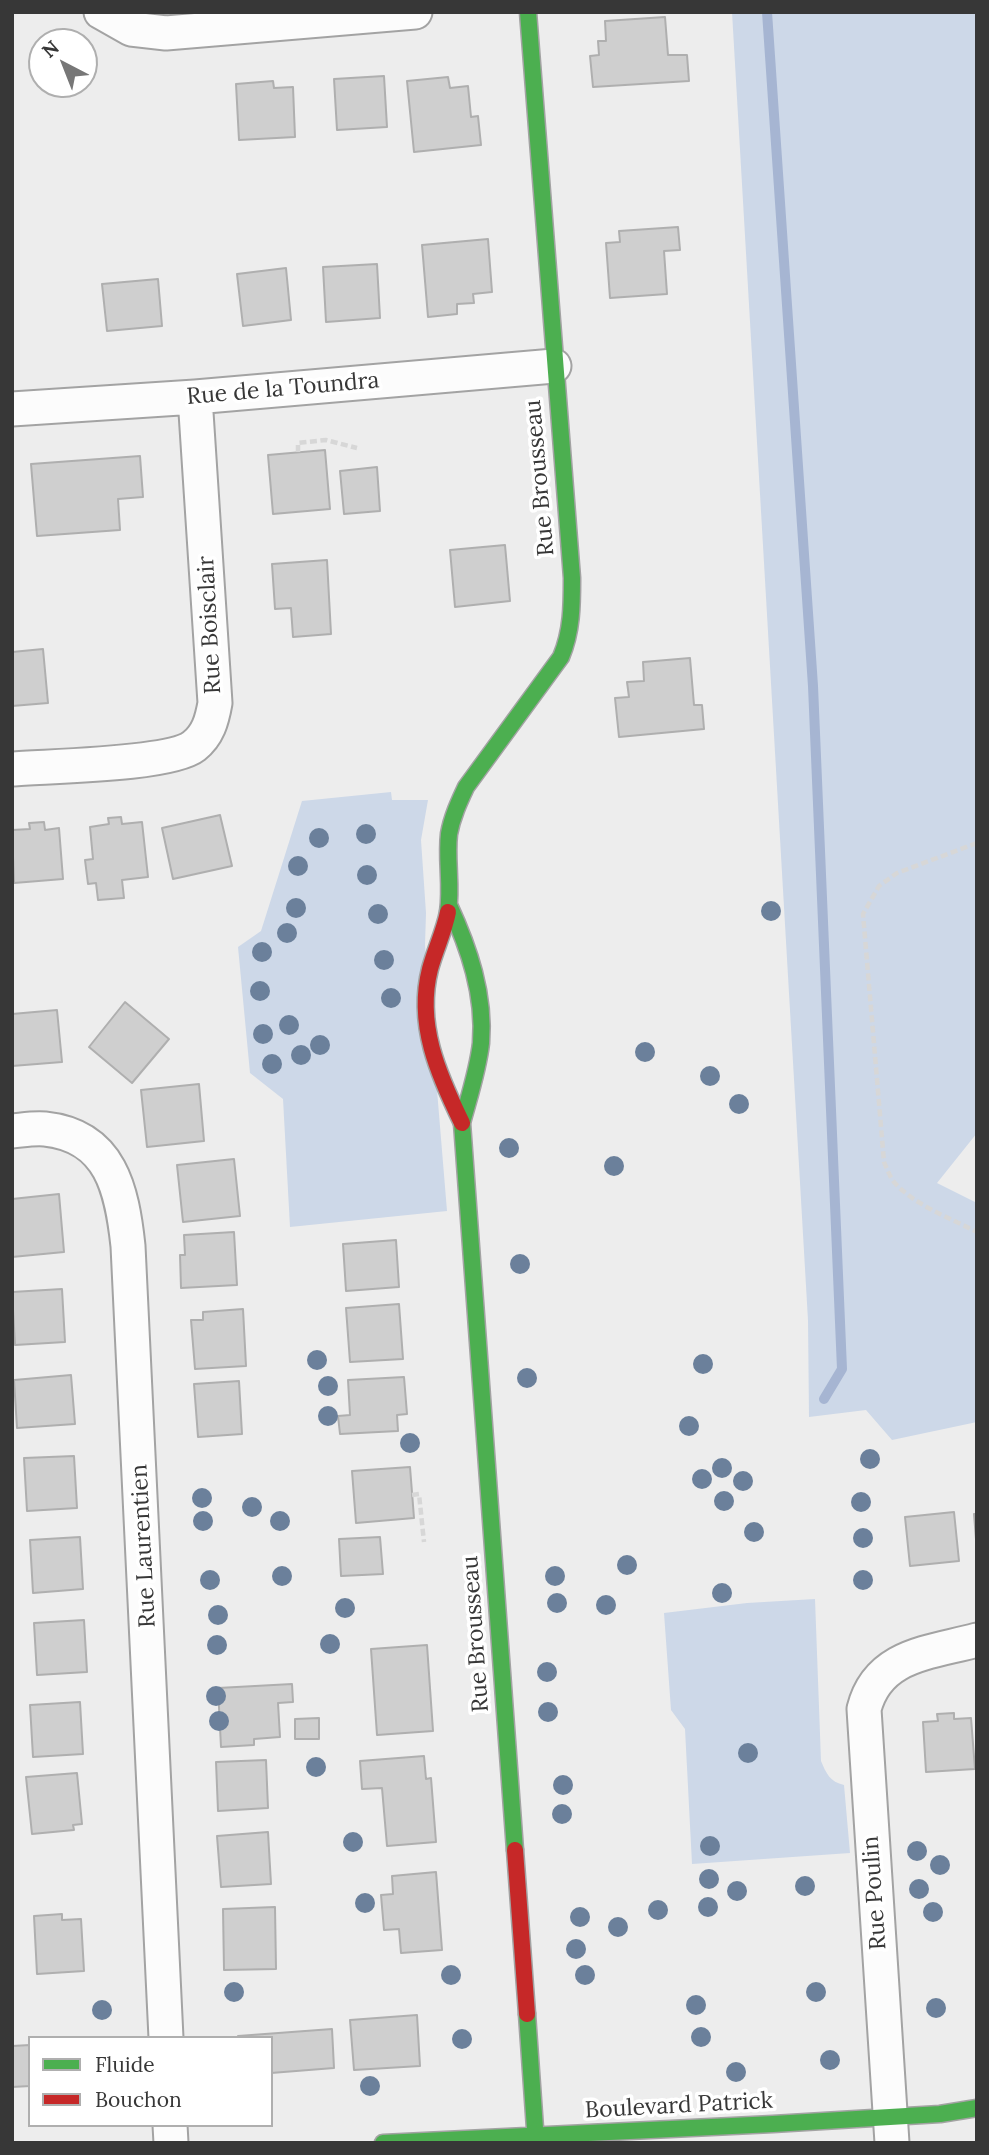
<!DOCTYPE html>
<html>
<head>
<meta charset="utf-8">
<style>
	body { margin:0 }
	#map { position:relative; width:989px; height:2155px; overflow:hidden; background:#ededed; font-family:Lora,serif }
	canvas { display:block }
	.frame { position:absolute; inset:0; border:14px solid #373737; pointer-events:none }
	.legend { position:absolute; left:28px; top:2036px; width:245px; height:91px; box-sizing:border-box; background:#fff; border:2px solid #afafaf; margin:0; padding:9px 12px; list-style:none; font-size:21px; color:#373737 }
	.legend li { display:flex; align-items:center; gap:14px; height:35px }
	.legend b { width:35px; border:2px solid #afafaf }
	.north { position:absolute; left:28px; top:28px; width:70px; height:70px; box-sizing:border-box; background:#fff; border:2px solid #afafaf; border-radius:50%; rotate:318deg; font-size:19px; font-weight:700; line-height:28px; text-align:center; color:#373737 }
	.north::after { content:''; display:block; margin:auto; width:24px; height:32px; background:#777; clip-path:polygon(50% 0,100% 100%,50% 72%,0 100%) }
</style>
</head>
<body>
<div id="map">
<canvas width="989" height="2155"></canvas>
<div class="frame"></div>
<ul class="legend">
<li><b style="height:9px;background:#4caf50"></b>Fluide</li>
<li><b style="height:9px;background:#c62828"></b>Bouchon</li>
</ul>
<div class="north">N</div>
</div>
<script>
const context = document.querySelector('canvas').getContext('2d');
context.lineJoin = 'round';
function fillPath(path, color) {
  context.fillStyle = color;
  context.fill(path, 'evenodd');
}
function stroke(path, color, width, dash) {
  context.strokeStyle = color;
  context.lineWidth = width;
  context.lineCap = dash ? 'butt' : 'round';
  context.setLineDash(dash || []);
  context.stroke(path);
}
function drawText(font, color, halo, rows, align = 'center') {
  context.font = font + ' Lora,serif';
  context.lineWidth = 7;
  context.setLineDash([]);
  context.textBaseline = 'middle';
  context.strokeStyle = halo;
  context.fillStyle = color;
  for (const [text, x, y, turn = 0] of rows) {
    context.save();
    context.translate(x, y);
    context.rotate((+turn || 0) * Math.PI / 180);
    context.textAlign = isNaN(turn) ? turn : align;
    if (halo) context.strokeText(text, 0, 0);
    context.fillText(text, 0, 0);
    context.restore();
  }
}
const green = new Path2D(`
	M732 12H977V1133L937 1183 977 1203V1422L892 1440 866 1410 809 1417 808 1320Z
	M391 792 392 800H428L421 840 426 913 425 945 447 1211 290 1227 283 1099 250 1073 238 947 261 931 302 801Z
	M815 1599 821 1761C826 1773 830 1782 844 1785L850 1853 692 1864 685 1729 671 1710 664 1613 747 1603Z`);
const stream = new Path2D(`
	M767 12 813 686 842 1369 824 1399`);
const building = new Path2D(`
	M665 17 668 55H687L689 81 593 87 590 56 599 55 598 41H606L605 21Z
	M384 76 387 127 337 130 334 79Z
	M448 77 450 88 468 86 471 117 478 116 481 145 414 152 407 81Z
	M273 81 274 88 293 87 295 137 239 140 236 84Z
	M678 227 680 250 664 251 667 294 610 298 606 243 620 242 619 231Z
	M488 239 492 292 473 294 474 303 457 304V314L428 317 422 245Z
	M377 264 380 318 326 322 323 267Z
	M286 268 291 320 243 326 237 274Z
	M158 279 162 326 107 331 102 284Z
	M325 450 330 509 273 514 268 455Z
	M140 456 143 497 118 499 120 530 37 536 31 464Z
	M377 467 380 511 344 514 340 471Z
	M505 545 510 601 455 607 450 550Z
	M327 560 331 634 293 637 291 608 275 609 272 564Z
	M43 649 48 703 12 706V652Z
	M690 658 694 705H702L704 729 619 737 615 698 629 697 627 682 644 681 643 662Z
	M220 815 232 866 173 879 162 828Z
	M121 817 122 824 142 822 148 877 122 880 124 898 98 900 96 883 88 884 85 860 93 859 90 827 109 824 108 818Z
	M44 822 45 830 59 828 63 879 14 883 12 830 30 829 29 823Z
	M125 1002 169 1039 132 1083 89 1047Z
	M57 1010 62 1062 12 1066V1014Z
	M199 1084 204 1141 147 1147 141 1090Z
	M234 1159 240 1216 183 1222 177 1165Z
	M59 1194 64 1252 12 1257V1199Z
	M234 1232 237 1285 181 1288 180 1255H185L184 1235Z
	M396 1240 399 1287 346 1291 343 1244Z
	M62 1289 65 1342 15 1345 12 1292Z
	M399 1304 403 1359 350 1362 346 1308Z
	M243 1309 246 1366 195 1369 191 1320H203V1312Z
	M71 1375 75 1424 17 1428 14 1380Z
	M404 1377 407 1414 397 1415 398 1431 340 1434 338 1416 350 1415 348 1380Z
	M239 1381 242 1434 198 1437 194 1384Z
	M74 1456 77 1508 27 1511 24 1458Z
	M410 1467 414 1518 356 1523 352 1471Z
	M954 1512 959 1561 910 1566 905 1517Z
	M974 1514H977V1552Z
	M80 1537 83 1589 33 1593 30 1540Z
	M380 1537 383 1574 341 1576 339 1539Z
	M84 1620 87 1672 37 1675 34 1623Z
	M427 1645 433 1731 377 1735 371 1649Z
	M292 1684 293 1702 278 1703 280 1737 254 1739V1745L221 1747 218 1688Z
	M80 1702 83 1754 33 1757 30 1705Z
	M954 1713V1719L971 1718 975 1769 926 1772 923 1722 938 1721 937 1714Z
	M319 1718V1739H295V1719Z
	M424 1756 426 1779 431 1778 436 1842 387 1846 382 1788 362 1789 360 1761Z
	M266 1760 268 1808 218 1811 216 1762Z
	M77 1773 82 1824 73 1825 74 1830 32 1834 26 1777Z
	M268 1832 271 1884 221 1887 217 1836Z
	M436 1872 442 1950 401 1953 399 1929 384 1930 381 1895 393 1894 392 1876Z
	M275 1907 276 1969 224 1970 223 1909Z
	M62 1914V1920L81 1919 84 1971 37 1974 34 1916Z
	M417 2015 420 2066 354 2070 350 2020Z
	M332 2029 334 2068 271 2073V2038L238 2036Z
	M30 2045V2086L12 2087V2046Z`);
const path = new Path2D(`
	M298 452V443L326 440 357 448
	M977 843 897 873 879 886 863 914 884 1162C887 1169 890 1177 894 1182 914 1205 950 1218 977 1232
	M412 1495 419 1494 424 1542`);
const street = new Path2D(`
	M101 12 131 29 166 33 415 12
	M12 409 195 397 554 366
	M12 769C48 766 170 765 194 746 208 735 212 720 215 703L195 397
	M12 1131C23 1130 34 1128 45 1129 111 1136 122 1190 128 1246L166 2038
	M170 2125 171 2143
	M892 2143 864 1709C878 1654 930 1653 977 1640`);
const fast = new Path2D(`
	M449 905C469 948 485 995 481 1043 478 1070 469 1097 462 1123L515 1850
	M448 912C452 886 446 860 449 834 452 817 459 802 466 787L561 657C572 631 572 605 572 578L528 12
	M527 2014 536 2143
	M383 2143 773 2124 940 2114 977 2108`);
const jam = new Path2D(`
	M448 912C444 932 435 950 430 969 416 1024 438 1074 462 1123
	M515 1850 527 2014`);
const trees = [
	[366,834],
	[319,838],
	[298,866],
	[367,875],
	[296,908],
	[771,911],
	[378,914],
	[287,933],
	[262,952],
	[384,960],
	[260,991],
	[391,998],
	[289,1025],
	[263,1034],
	[320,1045],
	[645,1052],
	[301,1055],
	[272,1064],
	[710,1076],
	[739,1104],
	[509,1148],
	[614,1166],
	[520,1264],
	[317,1360],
	[703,1364],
	[527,1378],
	[328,1386],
	[328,1416],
	[689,1426],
	[410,1443],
	[870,1459],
	[722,1468],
	[702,1479],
	[743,1481],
	[202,1498],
	[724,1501],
	[861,1502],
	[252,1507],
	[203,1521],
	[280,1521],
	[754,1532],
	[863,1538],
	[627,1565],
	[282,1576],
	[555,1576],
	[210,1580],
	[863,1580],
	[722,1593],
	[557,1603],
	[606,1605],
	[345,1608],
	[218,1615],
	[330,1644],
	[217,1645],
	[547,1672],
	[216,1696],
	[548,1712],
	[219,1721],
	[748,1753],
	[316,1767],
	[563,1785],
	[562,1814],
	[353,1842],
	[710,1846],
	[917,1851],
	[940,1865],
	[709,1879],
	[805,1886],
	[919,1889],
	[737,1891],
	[365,1903],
	[708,1907],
	[658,1910],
	[933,1912],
	[580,1917],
	[618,1927],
	[576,1949],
	[451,1975],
	[585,1975],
	[234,1992],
	[816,1992],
	[696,2005],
	[936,2008],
	[102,2010],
	[701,2037],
	[462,2039],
	[830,2060],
	[736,2072],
	[370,2086]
];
const streetNames = [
	["Rue de la Toundra",283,389,-5],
	["Rue Brousseau",540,478,-95],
	["Rue Boisclair",210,625,-93],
	["Rue Laurentien",144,1546,-93],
	["Rue Brousseau",476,1634,-94],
	["Rue Poulin",875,1893,-94],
	["Boulevard Patrick",679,2106,-3]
];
fillPath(green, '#cdd8e8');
stroke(stream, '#a6b5d2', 10);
fillPath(building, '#cfcfcf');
stroke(building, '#afafaf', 2);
stroke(street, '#a3a3a3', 37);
stroke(fast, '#a3a3a3', 19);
stroke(jam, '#a3a3a3', 19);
stroke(path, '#d7d7d7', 4.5, [7, 3.5]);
stroke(street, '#fcfcfc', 33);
stroke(fast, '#4caf50', 16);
stroke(jam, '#c62828', 16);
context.fillStyle = '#6b809b';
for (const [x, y] of trees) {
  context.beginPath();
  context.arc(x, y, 10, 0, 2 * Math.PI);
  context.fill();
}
drawText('23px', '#373737', '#fff', streetNames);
</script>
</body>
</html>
